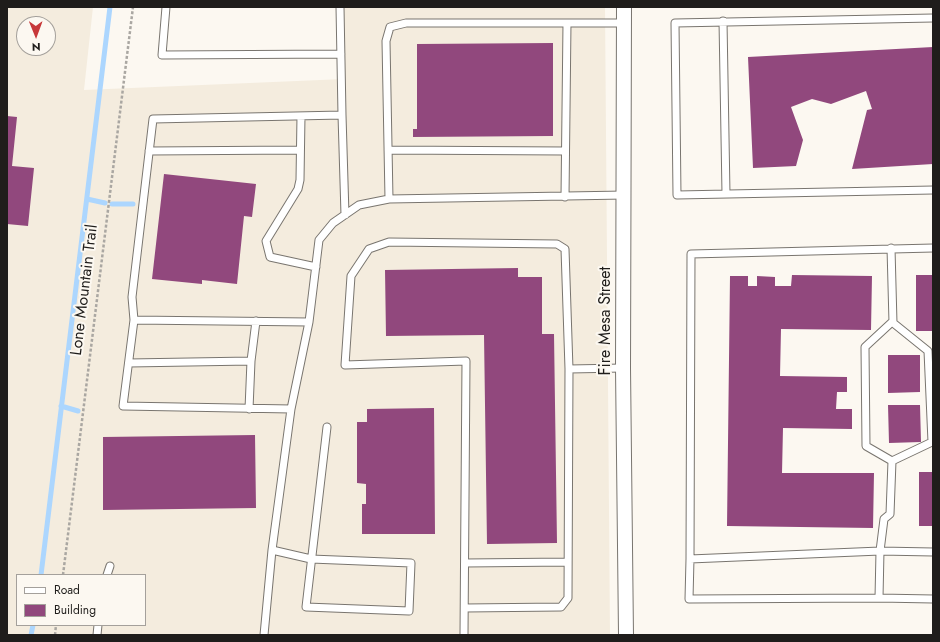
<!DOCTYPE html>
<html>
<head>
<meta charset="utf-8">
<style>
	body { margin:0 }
	#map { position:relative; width:940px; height:642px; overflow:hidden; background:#fcf8f1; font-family:Jost,sans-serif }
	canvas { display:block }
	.frame { position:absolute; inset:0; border:8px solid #1f1d1b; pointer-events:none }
	.legend { position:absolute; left:16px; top:574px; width:130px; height:52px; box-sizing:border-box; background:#fcf8f1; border:1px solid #a4a09b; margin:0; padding:5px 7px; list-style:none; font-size:12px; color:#1f1d1b }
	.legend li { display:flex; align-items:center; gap:8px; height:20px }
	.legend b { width:20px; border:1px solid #a4a09b }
	.north { position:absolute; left:16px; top:16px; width:40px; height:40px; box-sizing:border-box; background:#fcf8f1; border:1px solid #a4a09b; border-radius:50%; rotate:179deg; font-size:11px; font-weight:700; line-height:16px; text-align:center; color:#1f1d1b }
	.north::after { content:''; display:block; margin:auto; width:14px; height:18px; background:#c73839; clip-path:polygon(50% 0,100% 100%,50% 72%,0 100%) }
</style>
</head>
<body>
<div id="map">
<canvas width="940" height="642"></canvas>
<div class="frame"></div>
<ul class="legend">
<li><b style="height:5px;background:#fff"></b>Road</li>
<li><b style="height:11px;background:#91487d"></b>Building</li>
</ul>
<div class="north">N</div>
</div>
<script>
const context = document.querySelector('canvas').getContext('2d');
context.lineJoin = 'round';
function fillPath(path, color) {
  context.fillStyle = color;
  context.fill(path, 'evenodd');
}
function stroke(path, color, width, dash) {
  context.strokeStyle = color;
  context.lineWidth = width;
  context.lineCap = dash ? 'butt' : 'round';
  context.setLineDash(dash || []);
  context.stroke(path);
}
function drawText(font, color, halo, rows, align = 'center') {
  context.font = font + ' Jost,sans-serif';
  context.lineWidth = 4;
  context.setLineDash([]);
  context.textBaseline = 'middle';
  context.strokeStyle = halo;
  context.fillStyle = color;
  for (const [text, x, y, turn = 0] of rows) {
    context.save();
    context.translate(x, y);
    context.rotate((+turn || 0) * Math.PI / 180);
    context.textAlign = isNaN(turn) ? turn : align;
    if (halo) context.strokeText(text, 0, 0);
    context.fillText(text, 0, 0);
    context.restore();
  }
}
const built = new Path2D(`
	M7 7H93L84 90 344 79 339 7H605L610 635H7ZM24 24H48V48H24ZM17 575H145V625H17Z`);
const stream = new Path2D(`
	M87 199 105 203
	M112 204H133
	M61 406 78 411
	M41 575 110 7
	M31 635 33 625`);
const building = new Path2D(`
	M553 43V136L413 137V129H417V44Z
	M933 47V164L852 169 867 110 872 109 866 91 831 104 812 99 791 107 803 140 796 166 753 168 748 57Z
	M7 116 17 117 12 166 34 168 28 226 7 224Z
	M164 174 256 184 252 217 244 216 237 284 202 280V284L152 279Z
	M518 268V277H542V334H554L557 543 487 544 484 335 386 336 385 270Z
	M792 275 872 276 871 330 781 329 780 376 847 377V392H837L836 409H852V429L783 428 782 473H874L873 528 727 526 730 276H748V286H757V276L775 277V286H791Z
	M916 275H933V331H916Z
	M888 355H920V392L888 393Z
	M888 405H920L921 442 889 443Z
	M434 408 435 534H362V504H366V484L357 483V422H367V409Z
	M255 435 256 508 103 510V437Z
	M919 472H933V526H919Z`);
const path = new Path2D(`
	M63 575 133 7
	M55 635 56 625`);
const service = new Path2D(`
	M166 7 162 55 341 54
	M340 7 342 115
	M933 18 675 23 677 195 933 190
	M723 21 726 194
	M301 116 300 180 298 189 266 241 270 257 316 267
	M388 150 565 151
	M149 151 300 150
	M565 197 567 23
	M389 199 386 41 390 27 406 23H624
	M891 248 893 323
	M134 320 123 406 291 409
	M309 322 134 320 132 297 153 119 342 115 345 215
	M251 361 256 321
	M129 363 251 361 249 409
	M892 461 866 446 865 347 892 322 928 351 932 442 892 461 890 514 884 519 880 551 879 598 689 599 690 559 880 551 933 552
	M272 550 311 559 411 563 409 611 306 607 327 427
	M690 559 691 254 933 248
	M465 563 568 562
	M107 575 110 566
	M879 598 933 599
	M465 608 561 607 568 598 569 369
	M97 635 98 625
	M264 635 272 550 291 409 309 322 319 240 333 223 359 205 389 199 625 195
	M464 635 466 361 345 365 351 276 369 249 389 242 557 244 565 249 569 369 623 368`);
const minor = new Path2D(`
	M624 7 623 368 626 635`);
const streetNames = [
	["Lone Mountain Trail",85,290,-83],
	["Fire Mesa Street",606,321,-90]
];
fillPath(built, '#f4ecde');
stroke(stream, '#acd6fe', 5);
fillPath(building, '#91487d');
stroke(service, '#79756f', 9);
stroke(minor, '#79756f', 16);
stroke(path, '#aaa7a2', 2.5, [3, 2]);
stroke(service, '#fff', 7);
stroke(minor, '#fff', 14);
drawText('16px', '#1f1d1b', '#fcf8f1', streetNames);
</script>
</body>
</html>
